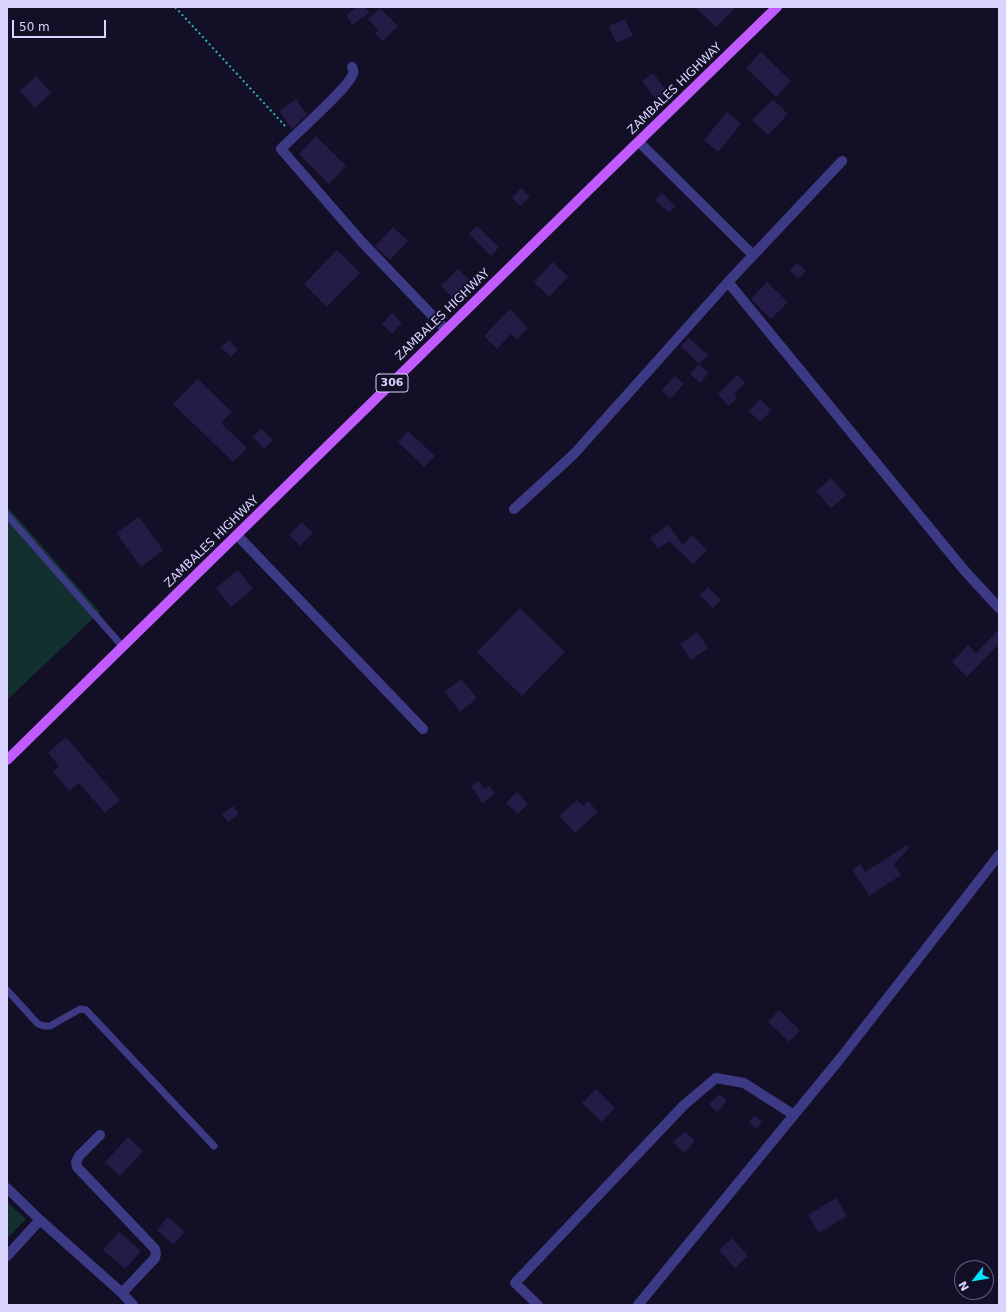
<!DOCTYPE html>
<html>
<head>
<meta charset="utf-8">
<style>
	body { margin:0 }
	#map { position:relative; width:1006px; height:1312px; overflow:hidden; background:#130f26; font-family:"DejaVu Sans",sans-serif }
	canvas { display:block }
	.frame { position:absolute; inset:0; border:8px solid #d9d4ff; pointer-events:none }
	.north { position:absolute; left:954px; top:1260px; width:40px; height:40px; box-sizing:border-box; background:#130f26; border:1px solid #625e7d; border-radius:50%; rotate:239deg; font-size:11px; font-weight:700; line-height:16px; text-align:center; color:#d9d4ff }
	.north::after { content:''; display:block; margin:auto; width:14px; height:18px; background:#00e5ff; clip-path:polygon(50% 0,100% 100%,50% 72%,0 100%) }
	.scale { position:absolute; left:12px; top:20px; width:94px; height:18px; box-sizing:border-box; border:2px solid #d9d4ff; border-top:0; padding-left:5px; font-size:12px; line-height:14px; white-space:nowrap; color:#d9d4ff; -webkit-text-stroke:3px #130f26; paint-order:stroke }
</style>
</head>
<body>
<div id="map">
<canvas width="1006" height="1312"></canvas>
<div class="frame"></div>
<div class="north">N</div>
<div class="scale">50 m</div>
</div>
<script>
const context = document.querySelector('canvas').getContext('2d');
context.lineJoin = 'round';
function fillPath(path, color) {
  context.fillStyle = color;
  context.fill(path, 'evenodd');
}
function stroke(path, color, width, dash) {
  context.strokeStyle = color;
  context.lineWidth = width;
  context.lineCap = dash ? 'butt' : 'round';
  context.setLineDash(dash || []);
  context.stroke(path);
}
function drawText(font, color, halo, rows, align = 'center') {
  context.font = font + ' "DejaVu Sans",sans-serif';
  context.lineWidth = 4;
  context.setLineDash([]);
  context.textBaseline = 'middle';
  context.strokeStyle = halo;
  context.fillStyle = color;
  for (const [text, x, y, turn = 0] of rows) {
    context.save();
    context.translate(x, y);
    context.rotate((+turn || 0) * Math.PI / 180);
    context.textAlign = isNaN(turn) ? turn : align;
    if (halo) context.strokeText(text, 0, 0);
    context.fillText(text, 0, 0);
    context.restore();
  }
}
const green = new Path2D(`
	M7 506 100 612 7 700Z
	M7 1202 26 1219 7 1239Z`);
const building = new Path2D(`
	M357 7H365L369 13 352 25 346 15Z
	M695 7H736L716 27Z
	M380 8 398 26 383 41 375 33 378 30 368 19Z
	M625 19 633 36 616 43 609 26Z
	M761 52 791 81 776 97 746 68Z
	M653 73 668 93 657 101 642 81Z
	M36 76 51 93 35 108 20 91Z
	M296 99 307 115 292 129 279 111Z
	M773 99 788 114 768 135 752 120Z
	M727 112 741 124 718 152 704 140Z
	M316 136 346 166 329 184 299 154Z
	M521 188 530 197 520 206 512 198Z
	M662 193 676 206 669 213 655 200Z
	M477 226 499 247 491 256 469 234Z
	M393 227 408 241 390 260 375 246Z
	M337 250 360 273 327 307 304 284Z
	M553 262 568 277 549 297 534 282Z
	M797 263 806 271 798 279 790 270Z
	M458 269 472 282 455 300 441 286Z
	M767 282 788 302 771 319 751 299Z
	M510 309 528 328 517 339 511 334 497 349 484 336Z
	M392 313 402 323 392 334 382 324Z
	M689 338 708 355 699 364 681 346Z
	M229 340 238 350 231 357 221 347Z
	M699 364 709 373 700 383 690 374Z
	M737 375 745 383 734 394 737 398 729 406 718 394Z
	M675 376 684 384 670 399 662 390Z
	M198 379 232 412 221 423 247 448 233 462 173 404Z
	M760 399 772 410 760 422 749 411Z
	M261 429 273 440 264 449 253 437Z
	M408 431 435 456 424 467 398 442Z
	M831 478 846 495 831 508 816 491Z
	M139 517 163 550 141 567 116 533Z
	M302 522 313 533 300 546 289 535Z
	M668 525 683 545 692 535 707 550 693 564 669 541 658 549 650 538Z
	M238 570 253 589 231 607 216 588Z
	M708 587 721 600 713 608 700 595Z
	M520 608 565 652 522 696 477 652Z
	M999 629V644L967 677 952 662 968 645 976 653Z
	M697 632 708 648 691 660 680 644Z
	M461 679 477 698 460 712 445 692Z
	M66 737 120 800 105 813 79 783 69 791 53 771 59 766 48 753Z
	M479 781 484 789 490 786 495 794 482 803 471 786Z
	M517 792 528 804 518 814 506 803Z
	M577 800 583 806 588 801 598 812 575 833 559 816Z
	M233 806 239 814 228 822 222 814Z
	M907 845 909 848 894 864 901 875 869 896 852 869 860 864 865 872Z
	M779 1010 800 1030 789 1042 768 1022Z
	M596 1089 615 1108 602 1122 582 1103Z
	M720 1094 727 1101 717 1112 709 1104Z
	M755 1115 762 1122 756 1129 749 1122Z
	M685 1131 695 1141 684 1153 673 1142Z
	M128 1137 143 1151 120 1176 105 1162Z
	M836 1198 847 1216 819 1233 808 1215Z
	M168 1217 185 1232 173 1245 157 1230Z
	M119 1232 141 1251 125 1269 103 1250Z
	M732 1238 748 1256 735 1268 719 1250Z`);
const path = new Path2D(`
	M175 7 287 128`);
const service = new Path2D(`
	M7 515 123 647
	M7 990 38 1024 44 1026H50L80 1009 86 1010 214 1146`);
const minor = new Path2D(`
	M352 67C353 69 354 71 353 73 352 85 292 137 281 149L361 241 446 330
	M639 142 753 255
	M728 282 964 570 999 608
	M514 509 574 454 728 282 842 161
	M237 535 423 729
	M100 1135 79 1156 76 1162 77 1167 155 1249 156 1254 155 1258 122 1293
	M7 1188 40 1220 122 1293 133 1305
	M7 1256 40 1220
	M538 1305 515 1283 684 1105 716 1078 744 1083 794 1115
	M638 1305 839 1060 999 855`);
const primary = new Path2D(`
	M7 760 602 177 777 7`);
const shields = [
	[392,383,32]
];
const shieldNames = [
	["306",392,383]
];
const streetNames = [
	["ZAMBALES HIGHWAY",675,89,-44],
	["ZAMBALES HIGHWAY",443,315,-44],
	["ZAMBALES HIGHWAY",212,542,-44]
];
fillPath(green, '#12302f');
fillPath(building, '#241b47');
stroke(path, '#2fb8b0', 2, [2, 3]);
stroke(service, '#3d3a85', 7);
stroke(minor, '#3d3a85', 10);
stroke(primary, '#c25bff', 10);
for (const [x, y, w] of shields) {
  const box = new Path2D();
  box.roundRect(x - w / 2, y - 9, w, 18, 3);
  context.fillStyle = '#130f26';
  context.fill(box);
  stroke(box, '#d9d4ff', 1);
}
drawText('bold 11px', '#d9d4ff', null, shieldNames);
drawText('12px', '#d9d4ff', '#130f26', streetNames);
</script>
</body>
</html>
